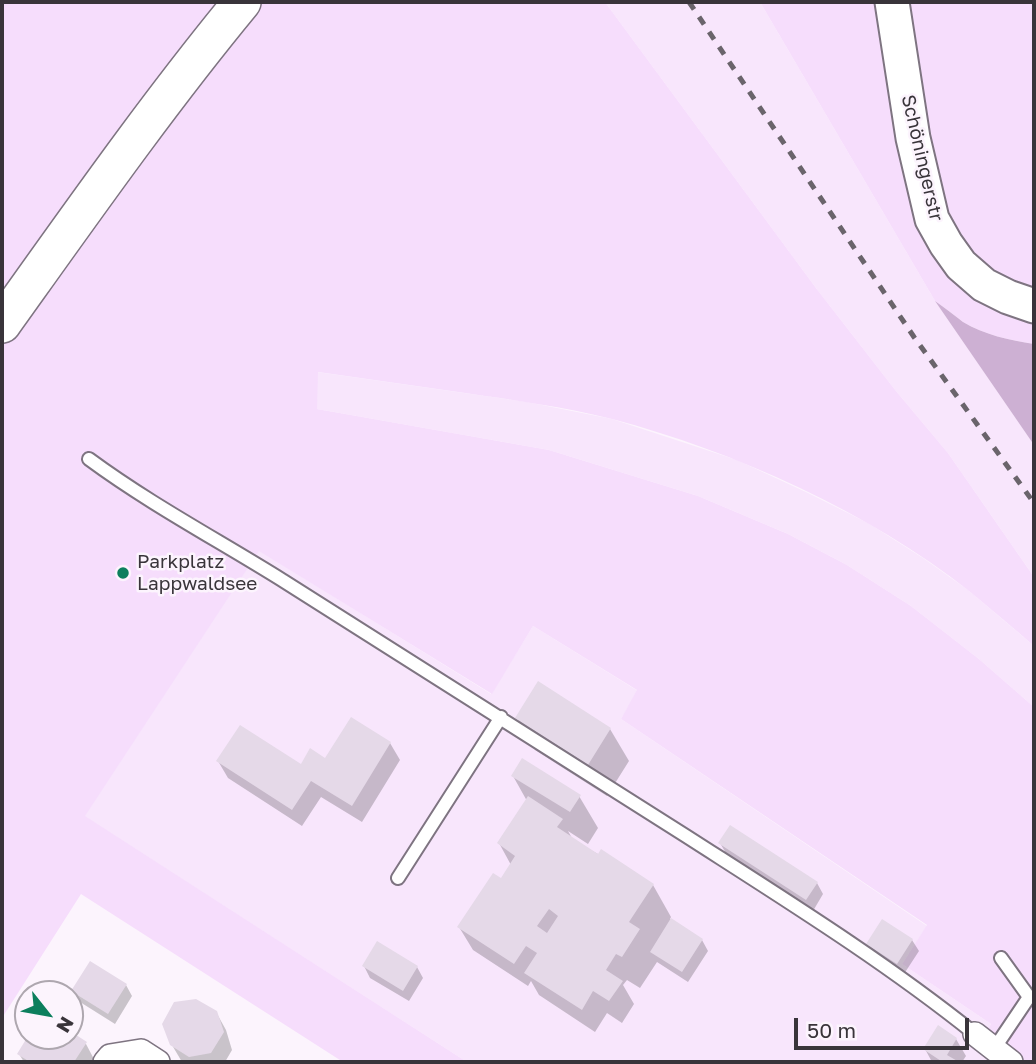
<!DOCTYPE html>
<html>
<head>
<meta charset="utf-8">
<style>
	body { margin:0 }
	#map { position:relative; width:1036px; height:1064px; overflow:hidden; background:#fcf4fd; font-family:"Golos Text",sans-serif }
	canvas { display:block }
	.frame { position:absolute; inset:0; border:4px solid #39343a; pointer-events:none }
	.north { position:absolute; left:14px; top:980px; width:70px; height:70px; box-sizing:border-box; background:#fcf4fd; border:2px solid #aea7af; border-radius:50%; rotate:121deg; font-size:19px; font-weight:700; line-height:28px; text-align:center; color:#39343a }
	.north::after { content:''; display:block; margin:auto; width:24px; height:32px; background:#0c7f5d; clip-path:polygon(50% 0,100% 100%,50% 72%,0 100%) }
	.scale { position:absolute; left:794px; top:1018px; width:175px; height:32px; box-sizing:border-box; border:4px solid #39343a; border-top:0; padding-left:9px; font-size:21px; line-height:24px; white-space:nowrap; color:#39343a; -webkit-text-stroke:5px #fcf4fd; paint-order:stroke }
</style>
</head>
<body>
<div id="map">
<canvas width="1036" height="1064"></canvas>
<div class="frame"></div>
<div class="north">N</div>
<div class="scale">50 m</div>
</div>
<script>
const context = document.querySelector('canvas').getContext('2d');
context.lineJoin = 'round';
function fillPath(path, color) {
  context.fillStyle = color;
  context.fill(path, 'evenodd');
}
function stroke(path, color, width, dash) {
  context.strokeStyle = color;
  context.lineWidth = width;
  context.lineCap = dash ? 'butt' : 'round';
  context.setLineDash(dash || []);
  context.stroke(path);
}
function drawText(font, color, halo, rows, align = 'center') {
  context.font = font + ' "Golos Text",sans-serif';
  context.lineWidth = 5;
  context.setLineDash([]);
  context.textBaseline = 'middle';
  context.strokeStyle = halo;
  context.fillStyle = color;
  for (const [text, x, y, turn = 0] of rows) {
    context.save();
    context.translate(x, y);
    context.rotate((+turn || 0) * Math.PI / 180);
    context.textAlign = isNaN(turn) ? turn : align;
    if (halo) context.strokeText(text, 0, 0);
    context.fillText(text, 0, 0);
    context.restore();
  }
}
const built = new Path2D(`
	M605 2H760L935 301 1034 445V577L948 453 896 391 816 288Z
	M317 372 527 402 612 419 737 460 808 493 868 523 923 558 968 590 1034 646V707L979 659 911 606 847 565 788 534 698 496 549 450 317 409Z
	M259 550 491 694 533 626 638 691 621 719 927 926 902 964 991 1024 977 1050 990 1062H467L84 816Z`);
const green = new Path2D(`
	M2 2H605L816 288 896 391 948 453 1034 577V646C1013 628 991 609 969 591 871 513 734 451 612 419 564 407 514 400 465 393 416 386 367 379 318 372L317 409 549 450 698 496 788 534 847 565 911 606 979 659 1034 707V1062H990L976 1050 991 1024 902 964 927 925 621 719 637 690 533 626 492 694 259 551 85 816 467 1062H343L81 894 2 1018Z
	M760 2H1034V344C1010 340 984 335 963 322 954 315 945 308 935 301Z`);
const forest = new Path2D(`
	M935 301C945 308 954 315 963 322 984 335 1010 340 1034 344V445Z`);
const shadow = new Path2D(`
	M517 718 610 729 629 761 607 796 535 750Z
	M390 743 400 760 362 822 321 797 302 826 228 778 218 761 301 766Z
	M513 776 579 796 598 828 588 844 568 831 573 840 653 885 671 917 670 919 702 940 708 951 688 982 657 962 640 988 627 980 623 985 634 1004 622 1023 607 1013 595 1032 539 995 531 981 528 986 473 950 459 927 506 884 511 865 499 843 527 801Z
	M720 843 817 883 823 894 813 911 727 855Z
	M912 940 919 951 904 974 875 955 868 944Z
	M364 966 417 967 423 978 409 1001 370 978Z
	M126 985 132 996 115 1024 80 1002 73 991Z
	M216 1012 226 1030 232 1050 225 1062H182L172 1045Z
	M70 1033 86 1044 95 1061 94 1062H24L19 1054 30 1036H70Z
	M956 1039 966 1056 962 1062H932L925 1049Z`);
const building = new Path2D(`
	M538 681 611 728 588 765 515 718Z
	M351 717 391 742 352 806 311 781 292 810 216 761 240 725 301 764 310 748 325 758Z
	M522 758 581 795 570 812 511 776Z
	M528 796 563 819 557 827 598 854 601 849 654 884 629 922 640 929 622 957 616 954 606 970 623 981 609 1001 593 991 582 1010 524 973 537 953 526 946 514 964 457 927 493 873 501 878 515 856 497 843ZM549 909 558 916 547 933 537 926Z
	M730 825 818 882 806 900 718 843Z
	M671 918 703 939 682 972 650 952Z
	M882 919 913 939 897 964 866 944Z
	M377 941 418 966 403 991 362 966Z
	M90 961 127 984 108 1014 71 991Z
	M196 999 217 1011 224 1032 211 1053 189 1057 170 1045 162 1024 174 1002Z
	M938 1025 957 1038 947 1055 959 1062H940L941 1061 923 1049Z
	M70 1031 87 1042 74 1062H30L17 1054 28 1036H70Z`);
const lane = new Path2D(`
	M89 459C150 504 218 540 282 580 417 665 552 750 686 836 784 899 884 961 975 1034
	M398 878 501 717
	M994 1049 1029 997 1001 958`);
const street = new Path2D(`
	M975 1034 1011 1062
	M105 1062 110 1056 141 1051 158 1062`);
const secondary = new Path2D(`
	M892 2 913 138 932 219 946 244 961 265 984 285 1008 297 1034 306`);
const primary = new Path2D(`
	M2 324C80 215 157 105 242 2`);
const rail = new Path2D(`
	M689 2 914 337 1034 503`);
const markers = [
	[123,573,7,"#0c7f5d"]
];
const streetNames = [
	["Schöningerstr",922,158,77]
];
const poiNames = [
	["Parkplatz",137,562],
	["Lappwaldsee",137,584]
];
fillPath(built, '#f8e6fc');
fillPath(green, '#f6ddfc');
fillPath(forest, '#cdb0d3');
fillPath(shadow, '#0003');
fillPath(building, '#e5d9e8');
stroke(lane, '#7e7481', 16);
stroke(street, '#7e7481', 26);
stroke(secondary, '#7e7481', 37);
stroke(primary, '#7e7481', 40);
stroke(lane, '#fff', 12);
stroke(street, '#fff', 23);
stroke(secondary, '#fff', 33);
stroke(primary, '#fff', 37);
stroke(rail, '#6a646b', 5, [9, 9]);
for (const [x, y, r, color] of markers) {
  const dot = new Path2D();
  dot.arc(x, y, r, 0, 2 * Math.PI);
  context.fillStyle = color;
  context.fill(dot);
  stroke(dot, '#fcf4fd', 2.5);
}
drawText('19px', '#39343a', '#fcf4fd', streetNames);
drawText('19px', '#39343a', '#fcf4fd', poiNames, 'left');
</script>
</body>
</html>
